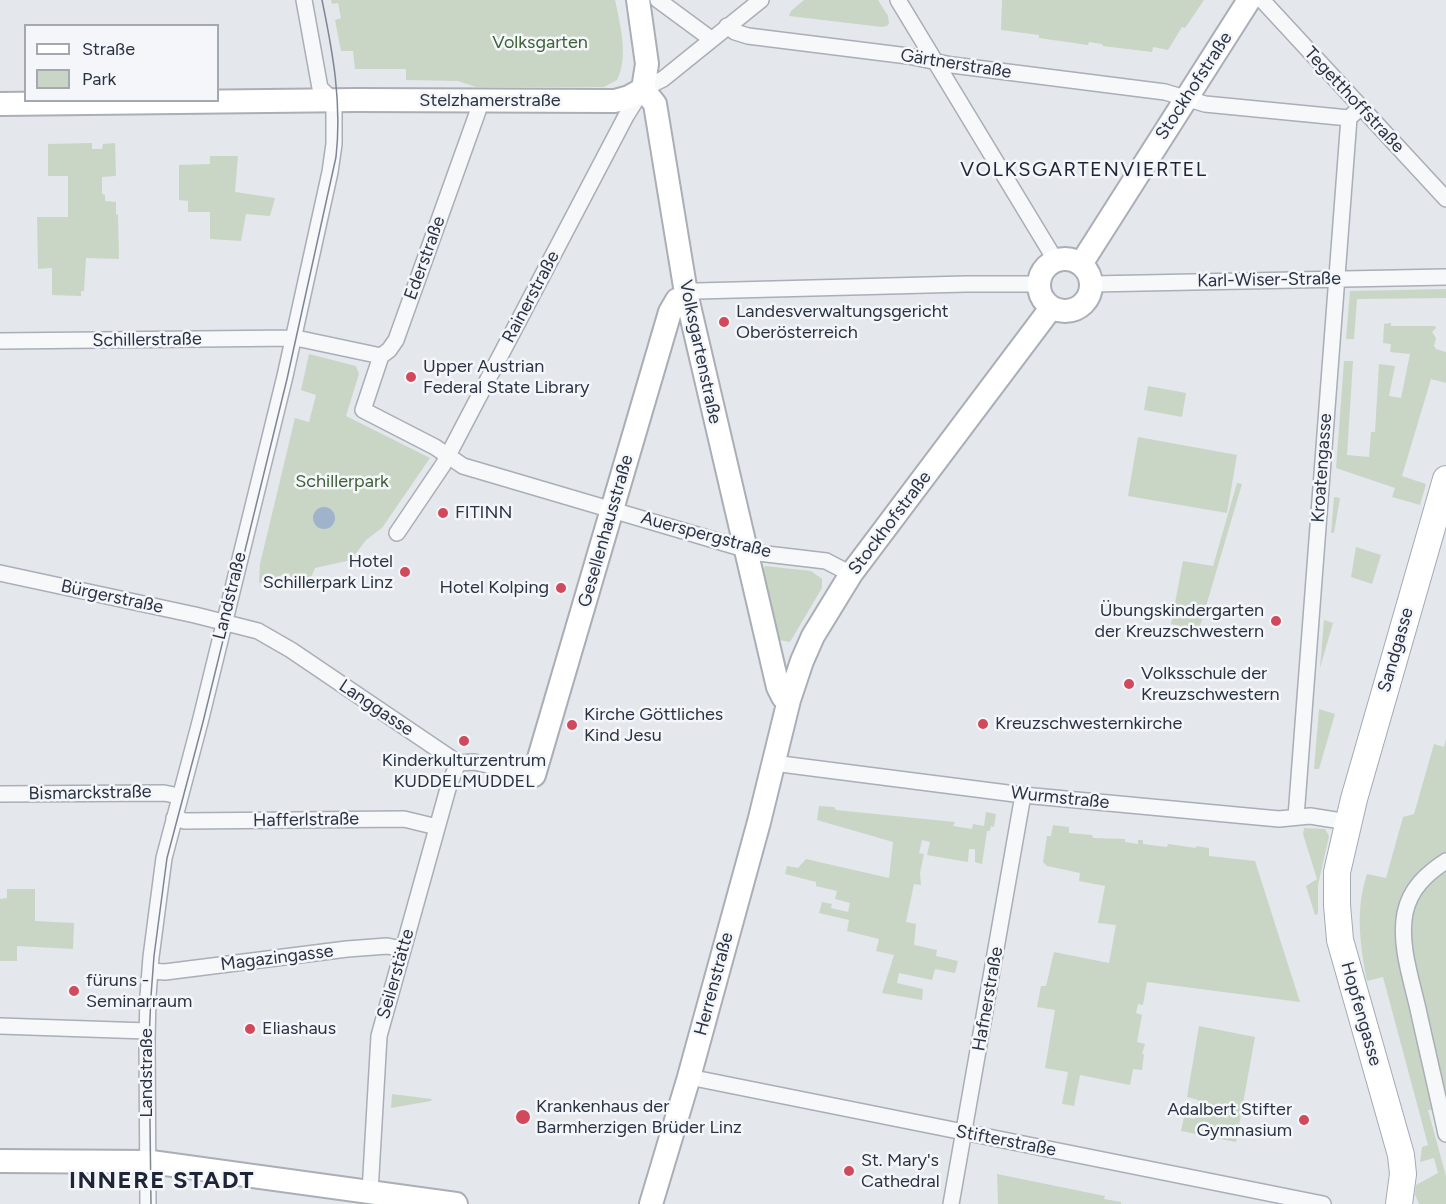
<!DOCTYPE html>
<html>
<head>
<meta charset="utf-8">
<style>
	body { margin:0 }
	#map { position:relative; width:1446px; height:1204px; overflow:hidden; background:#e4e7ec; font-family:Figtree,sans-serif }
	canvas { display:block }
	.legend { position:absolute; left:24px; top:24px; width:195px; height:78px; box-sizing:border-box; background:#f4f6f9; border:2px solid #a4a8b1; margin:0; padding:8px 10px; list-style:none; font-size:18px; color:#2b3445 }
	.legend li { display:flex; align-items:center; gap:12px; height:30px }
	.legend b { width:30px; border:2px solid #a4a8b1 }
</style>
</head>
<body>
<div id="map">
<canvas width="1446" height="1204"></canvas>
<ul class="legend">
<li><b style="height:8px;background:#fff"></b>Straße</li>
<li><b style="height:16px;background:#c9d6c5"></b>Park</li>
</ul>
</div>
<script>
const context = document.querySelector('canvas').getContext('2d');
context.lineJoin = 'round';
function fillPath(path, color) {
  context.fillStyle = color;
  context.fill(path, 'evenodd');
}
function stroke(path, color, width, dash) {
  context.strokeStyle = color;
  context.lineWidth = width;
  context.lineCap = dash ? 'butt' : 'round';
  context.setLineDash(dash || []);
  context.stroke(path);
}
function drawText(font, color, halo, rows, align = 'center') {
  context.font = font + ' Figtree,sans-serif';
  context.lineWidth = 5;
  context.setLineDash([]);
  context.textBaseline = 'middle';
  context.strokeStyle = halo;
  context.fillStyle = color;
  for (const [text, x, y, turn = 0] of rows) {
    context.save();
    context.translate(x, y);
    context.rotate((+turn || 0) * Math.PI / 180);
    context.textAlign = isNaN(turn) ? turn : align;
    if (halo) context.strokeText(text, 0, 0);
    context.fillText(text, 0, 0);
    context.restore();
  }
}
const green = new Path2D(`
	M331 0H615C620 24 629 57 617 80L604 87H476L458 81 406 80V69H355L353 51H341L335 20 341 18 338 3 332 4Z
	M804 0H878L888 16 889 23 887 26 882 27 789 16 791 11Z
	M1002 0H1204L1185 28 1182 27 1168 50 1153 47 1152 52 1103 46 1102 44 1089 42 1088 45 1039 38V35L1001 30Z
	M92 143V149H102L103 144 115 143 116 176 102 177V194L105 195V201L116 202V214L118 215 119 259 86 258 84 291H81V296L52 295V268L38 269 37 217H68V176H48V144Z
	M210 156H238L235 192 275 198 270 216 246 214 241 241 210 239V212H188V201L179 200V165L210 164Z
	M1446 289V298L1357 299 1354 339H1346L1350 291Z
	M1391 323V326H1435L1436 328 1432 332 1436 338 1434 346 1436 349 1446 352V383L1431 379 1402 476 1426 484 1420 505 1392 497 1395 488 1336 468 1344 361H1353L1347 455 1369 457 1371 432H1375L1379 364 1395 366 1389 396 1401 398 1410 354 1390 352 1391 344 1383 343 1384 324Z
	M309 354 356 366 359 374 346 416 430 458 382 528 366 540 351 560 315 568 311 578 293 583 289 573 259 583 260 564 295 418 309 422 316 395 301 390Z
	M1148 386 1186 393 1182 417 1144 410Z
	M1138 437 1237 455 1227 513 1128 496Z
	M1237 483 1242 484 1199 630 1171 624 1183 561 1213 566Z
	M1334 497 1340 498 1334 533H1331Z
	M1356 547 1381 555 1372 584 1351 577Z
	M765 566 811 571 822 579V588L790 642 779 640 763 571Z
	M1324 620 1333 623 1320 668Z
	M1319 709 1335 714 1319 769H1314Z
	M1446 739V1110H1428L1446 1176V1204H1419L1415 1195 1416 1185 1438 1173 1434 1158 1420 1162 1422 1147 1428 1145 1383 977 1367 981C1360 944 1355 910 1367 874L1386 878 1403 817 1414 814 1434 744 1444 747Z
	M819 806 834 807 836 810 955 822 953 826 972 829 973 824 984 826 986 812 996 814 994 827 991 826 990 831H987L982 864 975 862V849H969L968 862 927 855 930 842 922 840 919 853 924 854 920 873 921 885 914 884 906 922 916 924 914 945 937 950 936 956 958 961 955 973 935 969 932 980 899 973 897 983 923 989 922 1000 882 993 894 955 876 951 879 939 847 931 849 920 819 913 822 902 832 904 831 908 848 912 850 903 835 899 837 891 816 886V882L785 874 787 866 798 868 806 859 889 878 893 842 817 820Z
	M1053 825 1069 827V833L1092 835 1093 838 1125 839V842L1138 844V840H1143V844L1167 847 1168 844 1196 848V846L1209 848V856L1255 861 1300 1002 1147 982 1143 1005 1138 1004 1136 1013 1142 1015 1137 1042 1145 1044 1142 1054H1144L1142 1070 1133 1069 1130 1085 1080 1075 1074 1106 1062 1104 1068 1072 1045 1068 1055 1010 1037 1007 1041 986H1046L1054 952 1109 963 1116 925 1098 923 1105 886 1079 881 1080 873 1047 866 1043 862 1047 836H1051Z
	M1304 828 1325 829 1329 836 1318 885V914L1315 915 1306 886 1317 879 1303 834Z
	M7 889H35V921L74 923 73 949 17 946V961H0V899L7 898Z
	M1199 1026 1255 1037 1236 1142 1181 1131 1184 1117 1195 1119 1198 1100 1187 1097Z
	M392 1094 432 1099 431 1101 391 1108Z
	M997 1174 1105 1196 1104 1199 1121 1202V1204H998Z`);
const water = new Path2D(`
	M313 518a11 11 0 1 1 22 0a11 11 0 1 1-22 0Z`);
const street = new Path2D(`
	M658 0 711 39
	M898 0 1056 261
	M1262 0 1446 199
	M727 26 735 32 748 36 908 56 952 65 1165 92 1205 104 1349 118 1361 107
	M478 101V111L396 340 389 350 381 356 363 410 435 447 463 466 758 553 826 561 851 574
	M1092 284 1446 277
	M678 299 686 293 697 291 966 284H1039
	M0 341 296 338 381 356
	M397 533 443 465 626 116 643 89 663 79 761 0
	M0 573 195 615 258 631 291 650 458 763 474 762 534 775
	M773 763 1023 795 1279 819 1310 816 1348 822
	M0 794 164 793 179 796
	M1296 817 1349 118
	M174 818 185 821 404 819 437 827
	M1446 861C1426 874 1410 889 1405 913 1399 944 1411 978 1418 1009 1427 1050 1437 1092 1446 1134
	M150 971 165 972 347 949 387 946 403 949
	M0 1026 147 1031
	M689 1077 1323 1204
	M370 1192 379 1036 449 785 458 763
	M148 1204 147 1040 148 996 151 957 164 858 200 722 285 376 330 172 334 144V101L320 88 304 0
	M951 1204 1023 795`);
const secondary = new Path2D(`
	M638 0 647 64 643 89
	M643 89 655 104 686 293 778 687 783 697 789 700
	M0 104 356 100 615 101 629 97 643 89
	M1039 285a26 26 0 1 1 52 0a26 26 0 1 1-52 0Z
	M1081 264 1249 0
	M534 775 670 312 677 300
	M0 1161 151 1162 456 1204
	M651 1204 689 1077 759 822 789 700 802 661 813 636 851 574 1051 308`);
const primary = new Path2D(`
	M1399 1204 1403 1174 1401 1155 1340 940 1337 905V872L1354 799 1446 479`);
const tram = new Path2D(`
	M151 1204 149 1040 151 996 154 956 167 858 203 722 287 379 336 157C342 103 333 53 322 0`);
const markers = [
	[724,322,6,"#d1495b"],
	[411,377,6,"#d1495b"],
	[443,513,6,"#d1495b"],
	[405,572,6,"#d1495b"],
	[561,588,6,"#d1495b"],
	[1276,621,6,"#d1495b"],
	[1129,684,6,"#d1495b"],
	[983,724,6,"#d1495b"],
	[572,725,6,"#d1495b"],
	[464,741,6,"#d1495b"],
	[74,991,6,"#d1495b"],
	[250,1029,6,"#d1495b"],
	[523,1117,8,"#d1495b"],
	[1304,1120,6,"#d1495b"],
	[849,1171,6,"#d1495b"]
];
const parkNames = [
	["Volksgarten",540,43],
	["Schillerpark",342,482]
];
const streetNames = [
	["Gärtnerstraße",956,64,9],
	["Stockhofstraße",1194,86,-57],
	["Tegetthoffstraße",1354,100,47],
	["Stelzhamerstraße",490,101],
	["Ederstraße",425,258,-70],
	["Karl-Wiser-Straße",1269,280,-1],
	["Rainerstraße",531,297,-62],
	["Schillerstraße",147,340,-1],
	["Volksgartenstraße",700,352,78],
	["Kroatengasse",1322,468,-86],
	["Stockhofstraße",890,523,-53],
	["Gesellenhausstraße",606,531,-74],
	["Auerspergstraße",706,535,15],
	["Landstraße",230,596,-76],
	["Bürgerstraße",112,597,12],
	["Sandgasse",1396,650,-74],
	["Langgasse",376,708,34],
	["Bismarckstraße",90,793,-1],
	["Wurmstraße",1060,798,6],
	["Hafferlstraße",306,820,-1],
	["Magazingasse",277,958,-7],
	["Seilerstätte",396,974,-74],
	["Herrenstraße",714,984,-75],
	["Hafnerstraße",988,999,-80],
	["Hopfengasse",1361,1014,74],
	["Landstraße",147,1073,-90],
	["Stifterstraße",1006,1141,11]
];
const poiNames = [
	["Landesverwaltungsgericht",736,312],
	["Oberösterreich",736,333],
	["Upper Austrian",423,367],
	["Federal State Library",423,388],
	["FITINN",455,513],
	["Hotel",393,562,"right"],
	["Schillerpark Linz",393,583,"right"],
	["Hotel Kolping",549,588,"right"],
	["Übungskindergarten",1264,611,"right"],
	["der Kreuzschwestern",1264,632,"right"],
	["Volksschule der",1141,674],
	["Kreuzschwestern",1141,695],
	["Kirche Göttliches",584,715],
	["Kind Jesu",584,736],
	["Kreuzschwesternkirche",995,724],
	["Kinderkulturzentrum",464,761,"center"],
	["KUDDELMUDDEL",464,782,"center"],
	["füruns -",86,981],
	["Seminarraum",86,1002],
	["Eliashaus",262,1029],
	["Krankenhaus der",536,1107],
	["Barmherzigen Brüder Linz",536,1128],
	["Adalbert Stifter",1292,1110,"right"],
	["Gymnasium",1292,1131,"right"],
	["St. Mary's",861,1161],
	["Cathedral",861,1182]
];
const neighbourhoodNames = [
	["VOLKSGARTENVIERTEL",1084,170]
];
const districtNames = [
	["INNERE STADT",162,1181]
];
fillPath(green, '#c9d6c5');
fillPath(water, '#9fb4cc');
stroke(street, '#a9aeb7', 18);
stroke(secondary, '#a9aeb7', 26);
stroke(primary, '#a3abb8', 28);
stroke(street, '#f7f8fa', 15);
stroke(secondary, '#fff', 22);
stroke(primary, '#fff', 26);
stroke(tram, '#7d8696', 1.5);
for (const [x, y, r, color] of markers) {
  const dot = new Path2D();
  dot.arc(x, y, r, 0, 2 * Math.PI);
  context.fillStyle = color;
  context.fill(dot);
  stroke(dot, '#f4f6f9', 2);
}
drawText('18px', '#3f6138', '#f4f6f9', parkNames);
drawText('18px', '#2b3445', '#f4f6f9', streetNames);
drawText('18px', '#2b3445', '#f4f6f9', poiNames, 'left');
context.letterSpacing = '1.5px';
drawText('20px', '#1d2536', '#f4f6f9', neighbourhoodNames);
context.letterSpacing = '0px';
context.letterSpacing = '1.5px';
drawText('bold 24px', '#1d2536', '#f4f6f9', districtNames);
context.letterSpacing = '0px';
</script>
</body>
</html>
